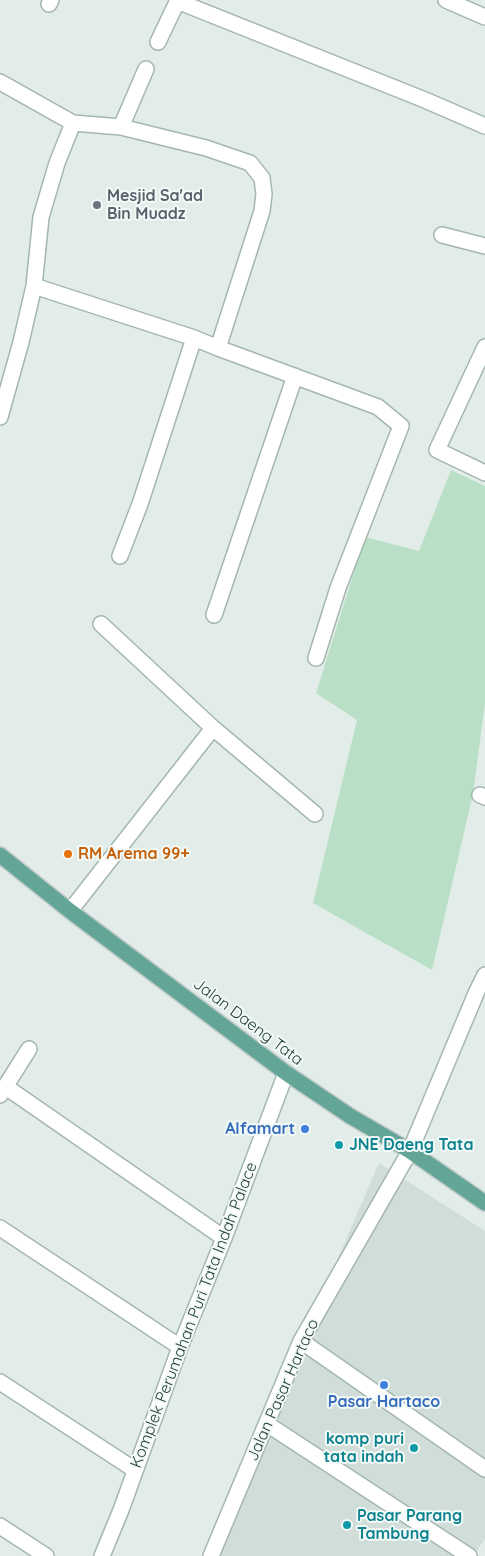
<!DOCTYPE html>
<html>
<head>
<meta charset="utf-8">
<style>
	body { margin:0 }
	canvas { display:block; background:#e2ede9 }
</style>
</head>
<body>
<canvas width="485" height="1556"></canvas>
<script>
const context = document.querySelector('canvas').getContext('2d');
context.lineJoin = 'round';
function fillPath(path, color) {
  context.fillStyle = color;
  context.fill(path, 'evenodd');
}
function stroke(path, color, width, dash) {
  context.strokeStyle = color;
  context.lineWidth = width;
  context.lineCap = dash ? 'butt' : 'round';
  context.setLineDash(dash || []);
  context.stroke(path);
}
function drawText(font, color, halo, rows, align = 'center') {
  context.font = font + ' Quicksand,sans-serif';
  context.lineWidth = 4;
  context.setLineDash([]);
  context.textBaseline = 'middle';
  context.strokeStyle = halo;
  context.fillStyle = color;
  for (const [text, x, y, turn = 0] of rows) {
    context.save();
    context.translate(x, y);
    context.rotate((+turn || 0) * Math.PI / 180);
    context.textAlign = isNaN(turn) ? turn : align;
    if (halo) context.strokeText(text, 0, 0);
    context.fillText(text, 0, 0);
    context.restore();
  }
}
const built = new Path2D(`
	M379 1163 485 1231V1539L473 1556H210Z`);
const green = new Path2D(`
	M451 470 485 486V703L473 794 432 970 313 903 357 720 316 693 365 537 419 551Z`);
const minor = new Path2D(`
	M446 0 485 17
	M177 1 425 100 485 126
	M49 4 51 0
	M158 42 178 0
	M0 82 73 123 121 127 206 148 250 163 262 178 264 194 262 211 218 348 194 338 34 286
	M121 127 146 69
	M442 235 485 246
	M485 347 437 450 485 473
	M218 348 378 407 401 426 338 588 316 658
	M0 417 21 342 34 286 41 217 57 163 73 123
	M120 556 140 504 194 338
	M214 615 295 376
	M213 728 315 814
	M480 795 485 797
	M70 911 213 728 101 624
	M6 1087 224 1238
	M0 1095 29 1049
	M0 1228 180 1347
	M301 1341 485 1469
	M0 1382 135 1470
	M267 1424 469 1556
	M0 1526 46 1556
	M102 1556 121 1510 180 1347 224 1238 286 1073
	M211 1556 301 1341 410 1151 477 991 485 975`);
const major = new Path2D(`
	M0 855 70 911 286 1073 350 1116 410 1151 485 1203`);
const markers = [
	[97,205,5,"#6b7280"],
	[68,854,5,"#e8710a"],
	[305,1129,5,"#3f7fe0"],
	[339,1145,5,"#0f9aa8"],
	[384,1385,5,"#3f7fe0"],
	[414,1448,5,"#0f9aa8"],
	[347,1525,5,"#0f9aa8"]
];
const worshipNames = [
	["Mesjid Sa'ad",107,196],
	["Bin Muadz",107,214]
];
const foodNames = [
	["RM Arema 99+",78,854]
];
const streetNames = [
	["Jalan Daeng Tata",248,1022,37],
	["Komplek Perumahan Puri Tata Indah Palace",194,1315,-69],
	["Jalan Pasar Hartaco",283,1390,-66]
];
const shopNames = [
	["Alfamart",295,1129],
	["Pasar Hartaco",384,1402,"center"]
];
const cultureNames = [
	["JNE Daeng Tata",349,1145],
	["komp puri",404,1439,"right"],
	["tata indah",404,1457,"right"],
	["Pasar Parang",357,1516],
	["Tambung",357,1534]
];
fillPath(built, '#d0ddd8');
fillPath(green, '#b9e0c6');
stroke(minor, '#a4b6b1', 18);
stroke(major, '#c1cac8', 18);
stroke(minor, '#fff', 15);
stroke(major, '#63a698', 15);
for (const [x, y, r, color] of markers) {
  const dot = new Path2D();
  dot.arc(x, y, r, 0, 2 * Math.PI);
  context.fillStyle = color;
  context.fill(dot);
  stroke(dot, '#f3f9f6', 2);
}
drawText('bold 16px', '#5b616d', '#f3f9f6', worshipNames, 'left');
drawText('bold 16px', '#c56008', '#f3f9f6', foodNames, 'left');
drawText('16px', '#214039', '#f3f9f6', streetNames);
drawText('bold 16px', '#366cbe', '#f3f9f6', shopNames, 'right');
drawText('bold 16px', '#0d838f', '#f3f9f6', cultureNames, 'left');
</script>
</body>
</html>
